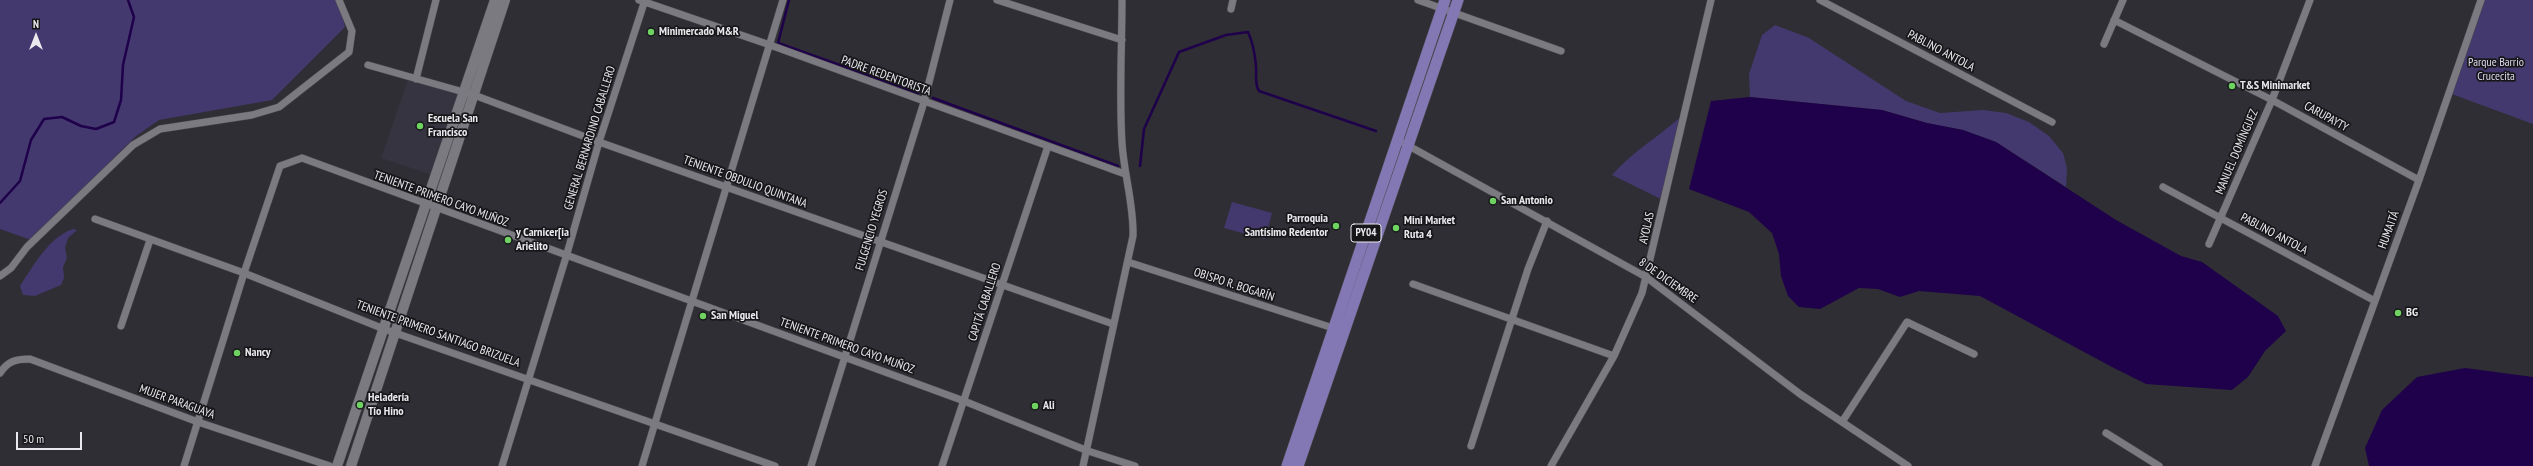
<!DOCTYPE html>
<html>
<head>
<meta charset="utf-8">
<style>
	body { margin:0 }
	#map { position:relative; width:2533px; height:466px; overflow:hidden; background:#2f2e34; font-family:"PT Sans Narrow",sans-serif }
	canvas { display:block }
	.north { position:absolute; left:16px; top:16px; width:40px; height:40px; -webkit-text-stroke:3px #17171a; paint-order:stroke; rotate:0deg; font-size:11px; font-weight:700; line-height:16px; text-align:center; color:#eae9ee }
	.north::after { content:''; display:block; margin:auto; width:14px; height:18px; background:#eae9ee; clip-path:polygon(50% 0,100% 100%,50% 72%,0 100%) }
	.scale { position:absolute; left:16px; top:432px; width:66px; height:18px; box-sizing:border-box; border:2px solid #eae9ee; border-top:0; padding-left:5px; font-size:12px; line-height:14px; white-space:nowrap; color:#eae9ee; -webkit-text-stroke:3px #17171a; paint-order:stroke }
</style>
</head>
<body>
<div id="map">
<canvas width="2533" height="466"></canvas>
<div class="north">N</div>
<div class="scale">50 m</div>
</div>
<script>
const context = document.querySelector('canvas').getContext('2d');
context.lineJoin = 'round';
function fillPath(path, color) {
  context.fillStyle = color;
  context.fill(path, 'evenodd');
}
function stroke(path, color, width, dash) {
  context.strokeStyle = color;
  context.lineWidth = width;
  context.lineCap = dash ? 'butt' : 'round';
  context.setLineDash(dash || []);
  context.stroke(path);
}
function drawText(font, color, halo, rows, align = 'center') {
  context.font = font + ' "PT Sans Narrow",sans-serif';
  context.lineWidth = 3.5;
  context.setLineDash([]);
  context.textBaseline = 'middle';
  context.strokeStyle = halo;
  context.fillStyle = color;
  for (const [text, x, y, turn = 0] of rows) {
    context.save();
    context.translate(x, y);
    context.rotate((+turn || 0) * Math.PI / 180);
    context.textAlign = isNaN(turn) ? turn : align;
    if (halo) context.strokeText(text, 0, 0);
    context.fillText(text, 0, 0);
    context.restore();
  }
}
const built = new Path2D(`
	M409 77 459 93 432 175 381 158Z`);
const green = new Path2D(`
	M0 0H339L345 27 272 100 159 120 136 136 31 240 0 229Z
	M2482 0H2533V124L2449 93Z
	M1775 25 1809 38 1906 101 1940 113 1983 110 2006 113 2029 122 2049 136 2063 153 2067 168 2066 187 1996 142 1963 130 1927 123 1882 110 1750 97 1749 74 1762 35Z
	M1682 116 1663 200 1612 175C1632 152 1659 136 1682 116Z
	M1232 202 1272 213 1265 239 1224 228Z
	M73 229 77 230 68 238 65 248 67 258 63 267 64 278 61 285 35 296 23 295 20 286C33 266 50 236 73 229Z`);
const water = new Path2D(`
	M1750 97 1882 110 1927 123 1963 130 1996 142 2116 220 2181 256 2202 262 2278 316 2286 331 2265 351 2248 377 2232 390 2146 384 2112 367 1980 296 1919 291 1900 297 1878 289 1859 288 1820 309 1799 307 1788 296 1781 276 1779 254 1772 233 1749 212 1689 189 1711 101Z
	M2465 368 2533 377V466H2369L2365 448 2382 410 2417 377Z`);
const stream = new Path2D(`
	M789 0 778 43 918 93
	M933 98 1118 166
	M1140 166 1144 129 1179 52 1226 35 1248 32C1253 43 1255 54 1256 66 1257 76 1254 83 1259 91L1376 131
	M0 203 20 181 31 140 44 119 62 117 81 126 96 129 114 122 121 100 123 65 134 17 128 0`);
const minor = new Path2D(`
	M639 0 770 45 1125 174
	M997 0 1122 40
	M1418 0 1561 51
	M1820 0 2052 122
	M1231 9 1233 0
	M2114 20 2272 100 2419 180
	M2104 44 2123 0
	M368 65 474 95 599 142 1113 324
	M416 79 436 0
	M1398 140 1646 277 1800 394 1908 466
	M2163 187 2375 301
	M95 219 244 273 384 329 775 466
	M2209 244 2272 100 2310 0
	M1128 262 1333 328
	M0 276 11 268 27 247 133 145 160 129 252 115 279 107 349 52 352 31 339 0
	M1413 284 1614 356
	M121 326 150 240
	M0 373C8 361 16 359 30 359L198 422 330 466
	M1842 422 1907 322 1974 354
	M2106 433 2159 466
	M1471 446 1528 269 1547 221
	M184 466 244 273 280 166 302 158 964 401 1088 451 1135 466
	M502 466 566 257 599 142 645 0
	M642 466 783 0
	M811 466 924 102 950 0
	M942 466 1048 146
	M1083 466 1133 236C1134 205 1124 175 1122 143 1119 96 1122 47 1122 0
	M1551 466 1614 356 1642 293 1711 0
	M2315 466 2419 180 2481 0`);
const secondary = new Path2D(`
	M337 466 495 0
	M351 466 505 0`);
const primary = new Path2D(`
	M1287 466 1445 0
	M1298 466 1458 0`);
const markers = [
	[651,32,4,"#6ed360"],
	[2232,86,4,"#6ed360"],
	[420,126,4,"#6ed360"],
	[1493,201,4,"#6ed360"],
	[1336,226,4,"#6ed360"],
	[1396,228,4,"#6ed360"],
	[508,240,4,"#6ed360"],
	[2398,313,4,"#6ed360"],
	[703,316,4,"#6ed360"],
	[237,353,4,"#6ed360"],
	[360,405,4,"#6ed360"],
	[1035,406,4,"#6ed360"]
];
const shields = [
	[1366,233,30]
];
const shieldNames = [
	["PY04",1366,233]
];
const poiNames = [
	["Minimercado M&R",659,32],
	["T&S Minimarket",2240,86],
	["Escuela San",428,119],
	["Francisco",428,133],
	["San Antonio",1501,201],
	["Parroquia",1328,219,"right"],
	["Santísimo Redentor",1328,233,"right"],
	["Mini Market",1404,221],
	["Ruta 4",1404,235],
	["y Carnicer[ia",516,233],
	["Arielito",516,247],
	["BG",2406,313],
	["San Miguel",711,316],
	["Nancy",245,353],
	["Heladería",368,398],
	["Tío Hino",368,412],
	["Ali",1043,406]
];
const streetNames = [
	["PABLINO ANTOLA",1941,51,28],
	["PADRE REDENTORISTA",886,76,20],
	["CARUPAYTY",2326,117,29],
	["GENERAL BERNARDINO CABALLERO",590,138,-73],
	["MANUEL DOMÍNGUEZ",2237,152,-67],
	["TENIENTE OBDULIO QUINTANA",745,182,20],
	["TENIENTE PRIMERO CAYO MUÑOZ",441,199,20],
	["AYOLAS",1647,228,-77],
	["FULGENCIO YEGROS",872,230,-73],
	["HUMAITÁ",2389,230,-70],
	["PABLINO ANTOLA",2274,234,28],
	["8 DE DICIEMBRE",1668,281,35],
	["OBISPO R. BOGARÍN",1234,285,18],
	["CAPITÁ CABALLERO",985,302,-72],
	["TENIENTE PRIMERO SANTIAGO BRIZUELA",438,334,20],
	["TENIENTE PRIMERO CAYO MUÑOZ",847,346,20],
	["MUJER PARAGUAYA",177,402,20]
];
const parkNames = [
	["Parque Barrio",2496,63],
	["Crucecita",2496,77]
];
fillPath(built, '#363440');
fillPath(green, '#44396e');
fillPath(water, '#1f014b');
stroke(stream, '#1f014b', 2.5);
stroke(minor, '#4a494e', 8);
stroke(secondary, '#4a494e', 11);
stroke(primary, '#4a494e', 12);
stroke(minor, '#7b7a81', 7);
stroke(secondary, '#7b7a81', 10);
stroke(primary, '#8377b4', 11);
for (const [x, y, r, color] of markers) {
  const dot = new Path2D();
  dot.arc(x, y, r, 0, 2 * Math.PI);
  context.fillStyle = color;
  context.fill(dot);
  stroke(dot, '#17171a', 1.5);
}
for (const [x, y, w] of shields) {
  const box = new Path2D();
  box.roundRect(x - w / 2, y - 9, w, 18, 3);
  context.fillStyle = '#17171a';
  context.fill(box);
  stroke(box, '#eae9ee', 1);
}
drawText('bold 11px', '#eae9ee', null, shieldNames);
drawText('bold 12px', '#eae9ee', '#17171a', poiNames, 'left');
drawText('12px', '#eae9ee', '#17171a', streetNames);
drawText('12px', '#dddaf0', '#17171a', parkNames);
</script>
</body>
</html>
